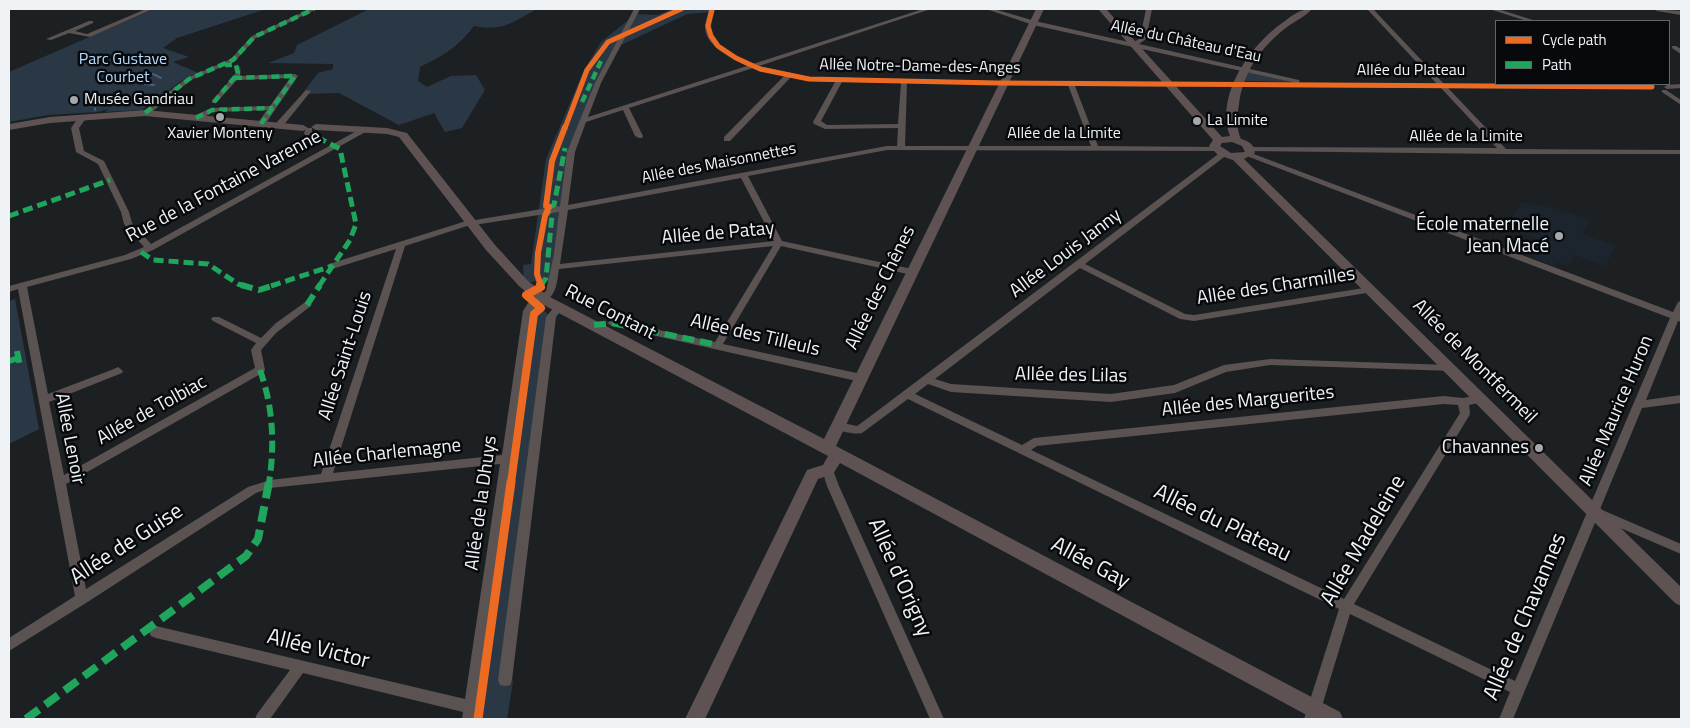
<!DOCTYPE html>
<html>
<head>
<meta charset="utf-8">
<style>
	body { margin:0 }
	#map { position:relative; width:1690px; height:728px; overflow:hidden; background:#1d2023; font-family:"Titillium Web",sans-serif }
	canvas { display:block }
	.frame { position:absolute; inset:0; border:10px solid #eff3f6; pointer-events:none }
	.legend { position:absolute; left:1495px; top:20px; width:175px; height:65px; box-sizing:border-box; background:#07090c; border:1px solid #64676a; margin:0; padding:6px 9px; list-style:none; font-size:15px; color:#eff3f6 }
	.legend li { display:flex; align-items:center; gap:10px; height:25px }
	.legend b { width:25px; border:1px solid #64676a }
</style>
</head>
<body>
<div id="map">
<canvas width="1690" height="728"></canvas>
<div class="frame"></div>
<ul class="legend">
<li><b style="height:6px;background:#ed6a23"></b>Cycle path</li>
<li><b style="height:6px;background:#20a55d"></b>Path</li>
</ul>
</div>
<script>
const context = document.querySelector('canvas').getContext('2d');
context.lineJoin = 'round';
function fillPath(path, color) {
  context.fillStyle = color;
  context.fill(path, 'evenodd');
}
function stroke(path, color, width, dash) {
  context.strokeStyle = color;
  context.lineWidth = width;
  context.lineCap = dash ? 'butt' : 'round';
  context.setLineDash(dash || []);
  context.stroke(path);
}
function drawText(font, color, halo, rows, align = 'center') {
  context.font = font + ' "Titillium Web",sans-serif';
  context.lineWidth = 5;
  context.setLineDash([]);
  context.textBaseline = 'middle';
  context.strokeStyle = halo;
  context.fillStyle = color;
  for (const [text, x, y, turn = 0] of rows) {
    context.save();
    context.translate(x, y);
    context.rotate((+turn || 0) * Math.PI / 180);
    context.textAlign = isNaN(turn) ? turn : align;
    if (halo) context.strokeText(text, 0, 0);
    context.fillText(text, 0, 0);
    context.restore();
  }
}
const built = new Path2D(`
	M1522 202 1562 210 1590 220 1582 234 1616 246 1605 266 1574 255 1568 266 1557 262 1554 266 1526 255 1536 239 1505 227Z`);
const green = new Path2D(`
	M154 9H266L177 38 163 48 189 57 173 62 198 73 184 79 142 110 105 112 109 109 97 112 48 115 9 122V72Z
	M369 9H537C511 23 504 31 474 26 457 48 444 55 420 67L418 81 427 87 451 76 476 75 485 90 462 128 445 132 434 113 399 125 339 93 302 94 318 73 333 69V64L268 63 294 53 297 45Z
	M672 9H712V12L687 14 619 46 604 72 571 152 552 281 524 282 523 265 531 264 546 159 584 70 601 42 636 14 658 15Z
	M1251 72 1287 80 1289 82 1244 81 1247 73Z
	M15 299 39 429 9 444V301Z
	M541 308 551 317 505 680 513 681 507 719H478L534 314Z`);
const stream = new Path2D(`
	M153 74 161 78
	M145 84 154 85
	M95 108V110`);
const streetTunnel = new Path2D(`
	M237 67 238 73`);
const street = new Path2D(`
	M146 9H153L90 37 69 33 51 40 46 39 89 21H93V23L75 31 87 34Z
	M310 9H317L256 38 235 61 191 80 148 115 141 113 187 78 231 59 252 36Z
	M634 9H640L601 83 588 117 747 66C731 58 704 46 705 25 706 20 708 14 709 9H715C714 14 712 20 711 25 710 46 738 57 753 64L923 9H931L759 66 809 77 997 81 1296 83 1033 25 986 9H994L1035 21 1133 43 1140 38 1146 9H1152L1146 39 1139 44 1299 80 1300 81 1298 83 1437 84 1367 9H1373L1444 84 1652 85 1655 87 1652 89 1448 88 1506 149 1681 150V154H1505L1250 151H1247V147L1497 148 1441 88 1075 86 1098 146 1216 147 1220 149 1216 151 887 150 748 176 782 241 912 269 916 272 912 275 781 246 723 344 861 374 866 378 861 382 612 326 607 323 612 320 715 342 773 246 559 269C557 281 557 295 545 301 540 304 536 305 533 311L512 457 514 459 512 462 476 719H462L463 712 303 673 270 719H255L257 714 290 670 156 638 151 636 149 632 151 628 156 626 465 699 500 464 270 488 256 493 86 603 9 651V638L75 596 18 289 9 292V286L125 255 144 247 124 224 121 212 98 164 76 152 71 128 80 115 87 117 79 128 84 151 104 161 129 212 132 223 151 244 362 128H368L369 130 153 250 131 259 27 287 48 394 114 369 118 367 123 371 122 373 49 402 64 475 255 368 251 350 256 343 213 321 211 319 213 317H219L261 338 276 323 304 303 307 302 312 305 276 333 261 350 265 370 264 372 66 484 86 589 248 487 270 480 321 474 396 249 332 269 328 266 329 264 463 222 560 206 567 152 595 83ZM753 68 784 76 724 137V141H730L791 77 809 81 835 82 813 122 814 124 825 129 898 128 897 146H887L568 205 575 152 586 122 623 110 635 136 639 138H642L643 136 629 108ZM842 82 901 83 898 124 827 125 821 121ZM907 83 1068 85 1091 146H905ZM741 178 774 241 560 264 568 210ZM559 212 554 254 546 291 528 303 523 311 502 455 333 473 405 246 467 226Z
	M1489 9H1498L1536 21H1527Z
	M1654 9 1681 11V15L1657 11Z
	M1672 46H1676L1681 49V54L1672 48Z
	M236 73H240V76L295 74 298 76 264 126 257 124 267 110 213 112 199 120H193V116L212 108 270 106 290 78 237 80 216 103H212V101Z
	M1681 84V88L1667 89 1664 87 1667 85Z
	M306 90 311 91 283 126H277V122Z
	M1662 90H1666L1681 100V105L1662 92Z
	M306 128H312V132L321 137 317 139 305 135 304 133Z
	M1221 152H1224L1228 154 1085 264 1185 314 1194 315 1370 287 1375 290 1373 292 1194 321 1180 319 1080 268 935 379 951 384 1111 394 1174 385 1224 365 1270 359 1450 365 1454 367 1455 369 1454 371 1270 365 1226 372 1175 393 1111 402 951 392 928 384 915 394 1022 445 1034 438 1444 396 1463 398 1480 395 1484 396 1485 399 1484 402 1469 405 1470 413 1469 416 1354 604 1515 681 1670 318 1244 155 1248 153H1251L1673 312 1678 302 1681 301V322L1678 321 1646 400 1681 395V403L1642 408 1600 509 1681 544V554L1597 518 1513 719H1499L1510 692 1350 614 1318 719H1304L1339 609 908 399 862 433C854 435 842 431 834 429L833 426 834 423 838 422 857 426 864 421ZM1444 404 1458 405 1460 413 1344 599 1031 450 1037 446Z
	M558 305 563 308 556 317 512 680 510 685 505 686 500 685 498 680 546 317 555 306Z
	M828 466 832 467 839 486 944 719H930L827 486 822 470 824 467Z`);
const secondary = new Path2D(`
	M1036 9H1044L836 446 1340 712 1343 719H1314L840 463 833 474 818 479 705 719H685L807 470 823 465 828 456 538 302 519 286 486 250 399 137 387 134 316 130 311 127 316 124 387 128 407 133 495 245 528 281 548 296 824 439Z
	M1098 9H1106L1222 137 1230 136C1215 95 1250 46 1282 23 1292 16 1299 9 1312 9 1306 16 1295 21 1287 27 1261 47 1243 72 1239 104 1237 116 1236 128 1241 139 1248 141 1255 144 1255 153L1244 159 1681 587V606L1675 603 1233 160 1218 155 1209 146 1213 140ZM1232 142 1242 146 1245 152 1231 153 1220 146 1222 143Z
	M145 110 303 125 308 128 303 131 145 116 50 123 9 130V124L50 117Z`);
const quietFar3 = new Path2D(`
	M234 78 295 76 261 124
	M214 102 238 73 236 65H225
	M582 102 601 61
	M145 113 189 79 233 60 254 37 314 9
	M196 118 212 110 273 108`);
const quietFar2 = new Path2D(`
	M317 137 340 149 356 224 350 240 319 286
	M549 207 554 205 565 148
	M9 216 110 180
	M141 252 153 260 208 264 238 284 245 286
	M271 286 332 266
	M541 286 546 278 552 215 549 213`);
const quietFar1 = new Path2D(`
	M241 285 259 290 275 285
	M541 287 542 285
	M307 305 320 285
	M594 325 612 323 718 345
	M17 351 20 366
	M9 361 19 358
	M260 370C273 407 275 444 269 483`);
const quiet = new Path2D(`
	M26 719 246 556 258 539 269 482`);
const cyclewayFar3 = new Path2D(`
	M712 9 708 26 711 36 718 46 736 58 760 69 809 79 997 83 1652 87
	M565 128 587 70 608 42 681 9`);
const cyclewayFar2 = new Path2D(`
	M541 286 537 274 538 253 545 216 549 207 546 206 552 161 565 127`);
const cyclewayFar1 = new Path2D(`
	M511 483 534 314 541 308 526 295 541 287 540 285`);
const cycleway = new Path2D(`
	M478 719 511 482`);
const markers = [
	[74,100,5,"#a6a9ac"],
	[220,117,5,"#a6a9ac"],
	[1197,121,5,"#a6a9ac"],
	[1559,236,5,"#a6a9ac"],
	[1539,448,5,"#a6a9ac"]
];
const farStreetnames = [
	["Allée du Château d'Eau",1186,42,12],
	["Allée Notre-Dame-des-Anges",920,67,1],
	["Allée du Plateau",1411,71],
	["Allée de la Limite",1064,134],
	["Allée de la Limite",1466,137],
	["Allée des Maisonnettes",719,164,-11]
];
const farParknames = [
	["Parc Gustave",123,60],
	["Courbet",123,78]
];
const farPoinames = [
	["Musée Gandriau",84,100],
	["La Limite",1207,121],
	["Xavier Monteny",220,134,"center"]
];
const streetNames = [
	["Rue de la Fontaine Varenne",224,187,-28],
	["Allée de Patay",718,234,-5],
	["Allée Louis Janny",1066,254,-37],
	["Allée des Charmilles",1276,287,-9],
	["Allée des Chênes",881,288,-64],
	["Rue Contant",610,313,27],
	["Allée des Tilleuls",755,336,13],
	["Allée Saint-Louis",346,356,-72],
	["Allée de Montfermeil",1474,362,45],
	["Allée des Lilas",1071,376,1],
	["Allée des Marguerites",1248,402,-6],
	["Allée de Tolbiac",152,411,-29],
	["Allée Maurice Huron",1617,411,-67],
	["Allée Lenoir",69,439,79],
	["Allée Charlemagne",387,454,-6],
	["Allée de la Dhuys",482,503,-82]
];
const poiNames = [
	["École maternelle",1549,225],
	["Jean Macé",1549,247],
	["Chavannes",1529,448]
];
const nearStreetnames = [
	["Allée du Plateau",1222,524,26],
	["Allée Madeleine",1364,541,-60],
	["Allée de Guise",127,545,-33],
	["Allée Gay",1090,564,28],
	["Allée d'Origny",899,578,66],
	["Allée de Chavannes",1526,617,-67],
	["Allée Victor",318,650,14]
];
fillPath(built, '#1c252e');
fillPath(green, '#2a3845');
stroke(stream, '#485f75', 2);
stroke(streetTunnel, '#3c4043', 6, [6, 3]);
fillPath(street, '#5b5252');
fillPath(secondary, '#5e5252');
stroke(quietFar3, '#20a55d', 4.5, [8, 4.5]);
stroke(quietFar2, '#20a55d', 5, [10, 5]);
stroke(quietFar1, '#20a55d', 6, [12, 6]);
stroke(quiet, '#20a55d', 8, [16, 8]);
stroke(cyclewayFar3, '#ed6a23', 5);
stroke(cyclewayFar2, '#ed6a23', 6);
stroke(cyclewayFar1, '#ed6a23', 8);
stroke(cycleway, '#ed6a23', 9);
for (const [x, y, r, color] of markers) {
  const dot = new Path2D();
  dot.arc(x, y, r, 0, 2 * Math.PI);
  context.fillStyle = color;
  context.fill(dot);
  stroke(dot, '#07090c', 2);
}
drawText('16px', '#eff3f6', '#07090c', farStreetnames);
drawText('16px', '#b6dbfe', '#07090c', farParknames);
drawText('16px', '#eff3f6', '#07090c', farPoinames, 'left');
drawText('19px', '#eff3f6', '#07090c', streetNames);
drawText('19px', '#eff3f6', '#07090c', poiNames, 'right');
drawText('22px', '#eff3f6', '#07090c', nearStreetnames);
</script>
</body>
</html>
